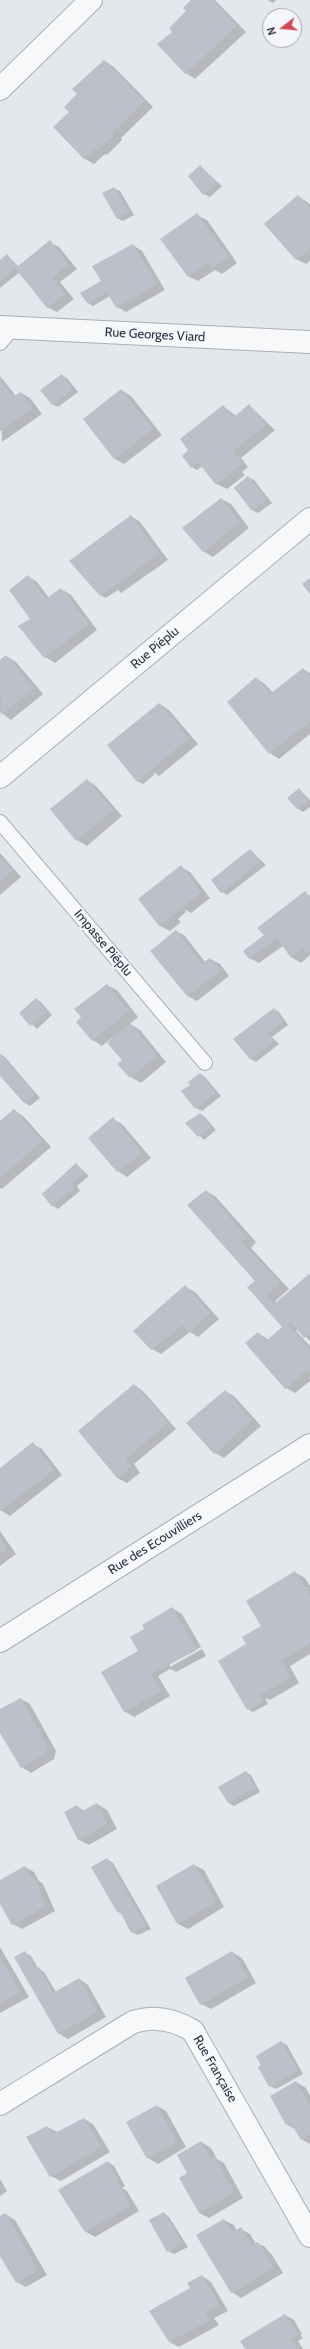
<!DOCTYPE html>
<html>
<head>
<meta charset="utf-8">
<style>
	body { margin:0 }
	#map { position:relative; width:310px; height:2349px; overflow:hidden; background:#e4e7ec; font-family:Cabin,sans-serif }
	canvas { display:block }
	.north { position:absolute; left:262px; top:8px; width:40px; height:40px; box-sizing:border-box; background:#f4f6f9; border:1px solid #a4a8b1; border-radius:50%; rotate:254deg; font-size:11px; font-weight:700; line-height:16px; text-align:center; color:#2b3445 }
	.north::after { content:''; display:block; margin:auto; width:14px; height:18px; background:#d1495b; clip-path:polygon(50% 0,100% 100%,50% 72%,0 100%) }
</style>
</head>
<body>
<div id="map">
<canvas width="310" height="2349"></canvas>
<div class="north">N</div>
</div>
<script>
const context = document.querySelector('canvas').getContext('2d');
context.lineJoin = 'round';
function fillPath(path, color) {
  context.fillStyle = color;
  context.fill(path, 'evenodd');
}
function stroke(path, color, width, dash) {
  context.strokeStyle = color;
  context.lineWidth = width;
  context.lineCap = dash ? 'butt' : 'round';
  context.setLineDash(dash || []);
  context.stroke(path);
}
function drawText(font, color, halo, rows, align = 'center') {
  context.font = font + ' Cabin,sans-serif';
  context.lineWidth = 3.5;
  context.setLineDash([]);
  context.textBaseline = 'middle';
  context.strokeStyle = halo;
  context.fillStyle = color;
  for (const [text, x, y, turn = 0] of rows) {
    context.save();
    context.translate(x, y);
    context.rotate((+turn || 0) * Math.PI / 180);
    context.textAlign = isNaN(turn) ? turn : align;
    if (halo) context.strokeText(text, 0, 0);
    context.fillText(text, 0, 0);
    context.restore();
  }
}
const shadow = new Path2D(`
	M193 0H215L246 32 195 79 186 73 158 44 173 32Z
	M267 0H276L273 3Z
	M105 61 114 67 153 107 121 138 122 140 107 155 105 154 94 164 85 159 54 127 70 112 79 94 74 89Z
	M201 167 222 186 210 197 204 194 190 176Z
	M114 188 120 191 134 215 123 221 117 218Z
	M298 196 310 204V261L306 264 296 259Z
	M197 215 207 220 237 263 222 274 215 270 198 281 188 276Z
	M50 242 59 247 77 269 60 282 74 299 57 312 47 307 20 272 0 288V261L7 255 19 267Z
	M133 245 142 251 165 290 126 312 117 307 110 296 93 306 88 303 82 293 102 281Z
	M62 375 67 378 78 392 58 407 52 404Z
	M0 376 16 396 21 393 30 398 42 414 2 442Z
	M121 390 131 396 162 435 124 464 115 459 85 419Z
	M249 405 275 430 241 458 248 467 242 472 245 475 227 489 217 484 203 466 197 470 192 467 189 451 223 406 236 416Z
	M248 477 254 480 272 503 258 513 252 510Z
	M221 499 231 504 249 528 213 557 203 551Z
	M131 516 140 522 168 560 121 593 118 590 106 598 100 595Z
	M28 576 37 582 49 598 61 589 71 595 97 630 55 663 45 657 20 627 31 619Z
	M6 656 16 662 43 694 11 720 0 712V661Z
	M303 669 310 673V734L279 759 270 753 256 678 265 684 273 693Z
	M160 704 169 710 198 744 159 776 153 772 154 775 143 784 137 781Z
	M87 780 96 786 122 816 87 846 77 840 51 810Z
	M299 789 310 800V807L303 812 297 808Z
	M250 850 266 865 227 895 222 892Z
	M0 853 21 877 0 895Z
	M181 867 190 872 210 898 191 913 184 909 186 912 178 919 181 922 170 931 160 926 139 899Z
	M305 893 310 896V955L301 963 291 957 283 946 259 963 249 958 265 936Z
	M176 931 185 936 205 962 210 959 220 964 229 976 197 1001 187 996Z
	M107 985 117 990 138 1017 130 1024 140 1030 166 1062 141 1083 131 1077 119 1064 123 1060 112 1038 102 1046 93 1040Z
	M36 999 41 1002 52 1015 37 1029 20 1013Z
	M274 1009 279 1012 288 1025 272 1037 279 1044 256 1062 250 1059Z
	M0 1054 5 1057 40 1098 30 1106 25 1103 0 1075Z
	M200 1074 205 1077 221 1096 202 1111 196 1108 191 1085Z
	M14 1110 23 1116 51 1147 2 1189 0 1188V1123Z
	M200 1114 205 1117 216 1130 204 1140 187 1123Z
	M113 1119 122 1124 151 1158 127 1177 118 1171Z
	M76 1164 89 1176 77 1186 80 1191 58 1209 53 1206Z
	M206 1191 215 1196 256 1242 251 1248 289 1289 275 1301 277 1303 310 1276V1341L298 1329 296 1331 310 1346V1381L295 1393 286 1388 258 1333 269 1340 284 1327Z
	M185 1287 195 1292 219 1319 198 1337 190 1332 161 1354 152 1349Z
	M134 1385 143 1391 176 1429 134 1464 140 1473 127 1483 117 1478Z
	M225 1391 234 1396 261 1426 224 1458 215 1453Z
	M33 1444 42 1449 62 1475 10 1516 0 1510V1469Z
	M0 1531 16 1554 0 1566Z
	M296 1573 305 1578 310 1586V1654L290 1666 299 1683 270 1700 265 1698 268 1704 253 1712 248 1709V1644L262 1626Z
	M172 1608 182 1614 201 1647 170 1664V1667L202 1649 206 1656 176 1672 170 1669 158 1676 170 1696 134 1717 124 1711 145 1630Z
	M21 1699 30 1704 56 1751 54 1759 31 1773 22 1767 0 1731V1710Z
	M246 1772 251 1775 260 1792 234 1806 229 1803 219 1787Z
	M97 1804 107 1810 117 1829 89 1845 79 1840 65 1812 77 1806 84 1811Z
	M107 1859 113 1863 151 1929 138 1935 132 1932 124 1915 118 1912Z
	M194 1865 204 1870 224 1907 188 1929 178 1924 157 1887Z
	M25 1867 34 1872 39 1881 43 1884 55 1911 22 1929 13 1924 0 1902V1881Z
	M0 1947 29 1997 0 2013Z
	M232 1952 242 1958 256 1983 211 2009 201 2004Z
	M25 1953 31 1956 38 1968 44 1972 56 1992 79 1979 88 1985 106 2017 68 2039 58 2033Z
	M281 2042 287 2045 303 2074 276 2089 270 2086 257 2056Z
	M296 2082 306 2088 310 2096V2144L301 2139 296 2130 286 2124Z
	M157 2106 166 2111 186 2147 158 2164 148 2158Z
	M84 2119 93 2124 110 2152 61 2181 51 2176 47 2127 57 2132Z
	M201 2142 211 2148 217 2159 224 2163 243 2198 209 2218 199 2213 188 2174Z
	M108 2162 114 2166 125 2186 122 2188 127 2191 139 2211 95 2237 86 2232 60 2190Z
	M0 2179 7 2191 0 2196Z
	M164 2213 169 2217 188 2247 174 2254 168 2251Z
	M5 2214 15 2220 47 2275 26 2287 17 2282 0 2254V2217Z
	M224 2220 234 2225 237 2231 241 2229 250 2234 256 2244 264 2246 272 2255 283 2273 241 2298 232 2292Z
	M202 2276 211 2282 228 2311 214 2318 219 2325 179 2347 169 2342 191 2288Z
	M285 2315 294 2320 302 2334 300 2335 303 2338 298 2341 303 2349H246Z`);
const building = new Path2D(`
	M191 0H212L237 26 185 74 157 44 172 32 169 28 186 11 183 8Z
	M104 60 144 101 112 133 114 135 97 151 95 149 84 159 53 127 69 112 64 107 77 94 72 89Z
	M200 165 217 183 203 195 188 176Z
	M114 187 129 212 117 219 102 193Z
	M298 195 310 208V248L296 260 264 224Z
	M197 213 229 257 212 269 208 263 188 277 160 239Z
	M50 240 68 264 52 277 65 294 47 308 15 268 0 281V260L7 254 17 267Z
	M133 244 157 284 116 308 107 292 87 303 80 293 101 281 92 266Z
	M62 374 73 389 52 405 40 390Z
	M0 380 13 397 21 392 33 409 0 431Z
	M121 389 153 429 114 459 83 419Z
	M249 404 266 425 233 451 243 463 216 485 198 462 191 468 182 456 188 450 180 439 223 405 233 418Z
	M248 476 267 499 252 511 234 488Z
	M221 498 240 522 203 552 182 528Z
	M131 515 159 554 100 596 69 561Z
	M28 575 46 599 61 588 89 624 44 658 18 626 30 619 9 590Z
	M310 578V594L302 584Z
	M6 655 34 688 1 715 0 660Z
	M303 668 310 676V721L269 754 227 702 256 677 270 694Z
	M159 703 189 738 137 782 107 745Z
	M87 779 113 810 76 841 50 809Z
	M299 788 308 801 297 809 287 798Z
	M250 849 261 861 221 893 211 880Z
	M0 857 12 871 0 881Z
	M181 865 201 892 159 926 138 899Z
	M305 891 310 898V955L303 948 291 958 277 938 249 959 243 951 264 935 257 928Z
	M176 930 202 963 210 958 221 971 187 996 150 951Z
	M107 984 129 1011 92 1041 76 1022 81 1017 74 1009Z
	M36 998 47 1012 30 1026 19 1013Z
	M274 1008 283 1022 267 1033 274 1041 250 1059 233 1039Z
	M130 1023 157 1056 130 1078 117 1064 122 1060 107 1043Z
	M0 1053 35 1094 24 1103 0 1076Z
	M200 1073 216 1093 195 1109 181 1091 190 1085 188 1082Z
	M14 1109 42 1141 0 1178V1121Z
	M200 1113 211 1127 198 1137 185 1123Z
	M113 1117 142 1153 117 1172 88 1138Z
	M76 1163 84 1172 72 1183 75 1187 52 1207 42 1194Z
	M206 1190 247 1237 242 1242 280 1283 266 1295 274 1304 309 1274 310 1275V1334L304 1338 291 1322 287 1325 310 1349V1372L307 1370 285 1389 245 1343 258 1332 266 1341 282 1327 247 1287 255 1281 187 1205Z
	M185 1285 210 1313 188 1332 182 1325 151 1350 133 1331Z
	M134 1384 168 1423 125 1459 131 1467 117 1478 78 1431Z
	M225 1390 252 1420 214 1454 186 1423Z
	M33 1442 54 1470 0 1511V1468Z
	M0 1538 7 1548 0 1554Z
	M295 1571 310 1595V1643L282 1660 290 1677 260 1695 263 1701 247 1710 218 1661 246 1644 242 1637 261 1626 246 1601Z
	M172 1607 197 1650 151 1674 161 1691 124 1712 101 1672 138 1651 130 1637 144 1629 142 1625Z
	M21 1698 47 1745 45 1754 21 1768 0 1733V1709Z
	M246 1771 255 1788 228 1803 218 1787Z
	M97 1803 108 1824 78 1840 64 1812 77 1805 80 1812Z
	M107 1858 146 1926 131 1933 120 1911 117 1912 91 1867Z
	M194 1864 216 1902 177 1924 156 1886Z
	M25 1866 31 1879 34 1877 41 1891 39 1892 46 1906 12 1925 0 1904V1880Z
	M25 1951 36 1969 39 1967 53 1993 79 1978 97 2012 58 2034 14 1957Z
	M232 1951 248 1977 200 2005 185 1978Z
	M0 1957 20 1992 0 2003Z
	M281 2041 298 2071 269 2087 258 2067 261 2065 256 2056Z
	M296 2081 310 2106V2134L301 2140 290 2122 286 2125 270 2096Z
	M157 2105 177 2142 147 2159 126 2122Z
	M84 2118 101 2147 50 2177 26 2137 47 2126 53 2134Z
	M201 2141 211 2158 215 2156 234 2192 199 2213 179 2178 187 2173 177 2155Z
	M108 2161 130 2206 85 2232 58 2190Z
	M164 2212 182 2243 167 2252 149 2220Z
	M5 2213 38 2270 16 2283 0 2256V2216Z
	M224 2219 232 2232 241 2227 251 2245 258 2242 274 2268 231 2293 196 2235Z
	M202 2275 219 2305 205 2313 210 2320 169 2342 149 2311 190 2288 187 2283Z
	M285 2314 298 2335 291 2339 297 2349H245L240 2341Z`);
const lane = new Path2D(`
	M0 343 13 328
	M0 822 205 1063`);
const street = new Path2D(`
	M0 89 91 0
	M0 327 310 342
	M0 777 310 519
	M0 1641 310 1445
	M0 2104 133 2022C155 2015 174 2019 193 2031L310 2236`);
const streetNames = [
	["Rue Georges Viard",155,335,3],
	["Rue Piéplu",155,648,-40],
	["Impasse Piéplu",103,943,50],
	["Rue des Ecouvilliers",155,1543,-32],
	["Rue Française",215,2069,60]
];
fillPath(shadow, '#0003');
fillPath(building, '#bbc0ca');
stroke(lane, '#a9aeb7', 16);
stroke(street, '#a9aeb7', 24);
stroke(lane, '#f7f8fa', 14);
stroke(street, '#f7f8fa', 22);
drawText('13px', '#2b3445', '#f4f6f9', streetNames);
</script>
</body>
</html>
